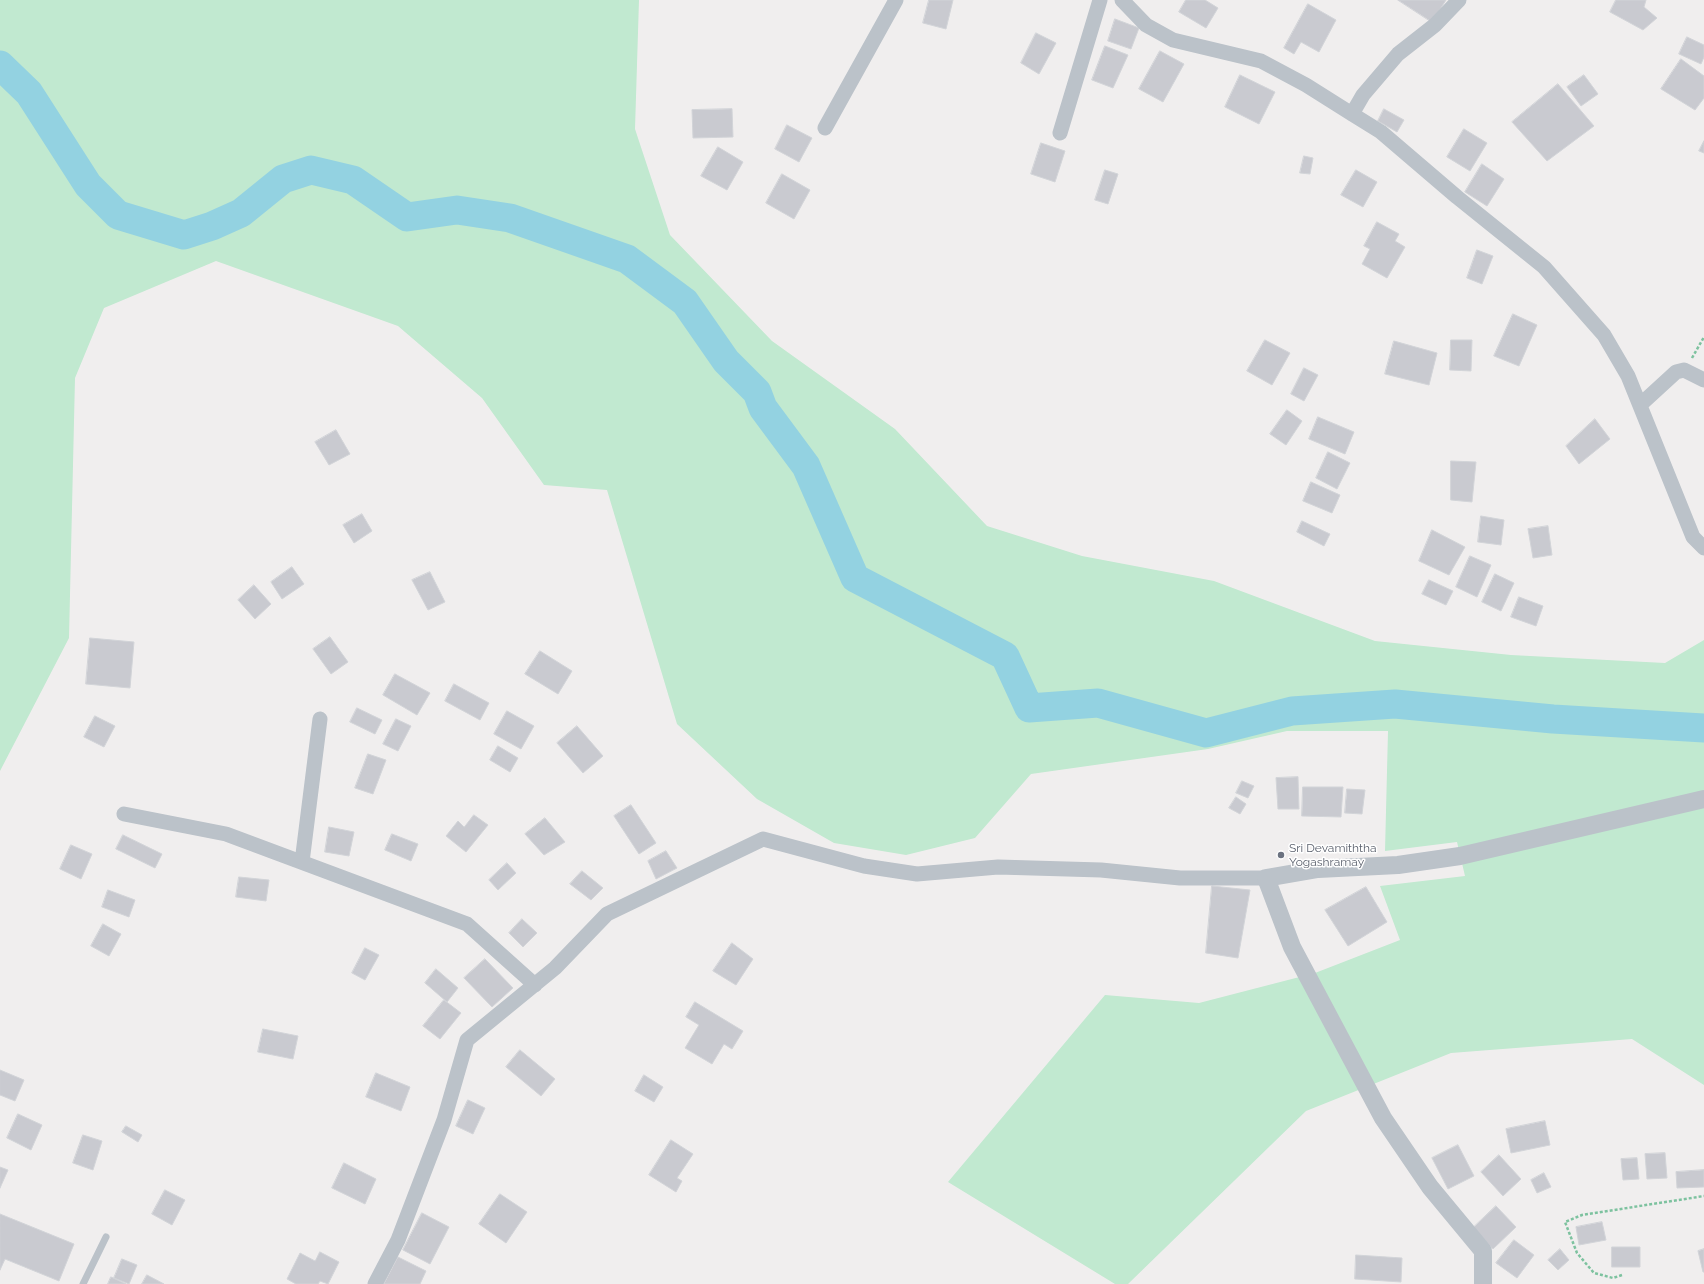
<!DOCTYPE html>
<html>
<head>
<meta charset="utf-8">
<style>
	body { margin:0 }
	canvas { display:block; background:#f0eeee }
</style>
</head>
<body>
<canvas width="1704" height="1284"></canvas>
<script>
const context = document.querySelector('canvas').getContext('2d');
context.lineJoin = 'round';
function fillPath(path, color) {
  context.fillStyle = color;
  context.fill(path, 'evenodd');
}
function stroke(path, color, width, dash) {
  context.strokeStyle = color;
  context.lineWidth = width;
  context.lineCap = dash ? 'butt' : 'round';
  context.setLineDash(dash || []);
  context.stroke(path);
}
function drawText(font, color, halo, rows, align = 'center') {
  context.font = font + ' Raleway,sans-serif';
  context.lineWidth = 3;
  context.setLineDash([]);
  context.textBaseline = 'middle';
  context.strokeStyle = halo;
  context.fillStyle = color;
  for (const [text, x, y, turn = 0] of rows) {
    context.save();
    context.translate(x, y);
    context.rotate((+turn || 0) * Math.PI / 180);
    context.textAlign = isNaN(turn) ? turn : align;
    if (halo) context.strokeText(text, 0, 0);
    context.fillText(text, 0, 0);
    context.restore();
  }
}
const green = new Path2D(`
	M0 0H639L635 129 670 235 772 341 895 429 987 526 1082 556 1214 581 1375 641 1511 655 1665 663 1704 640V1085L1632 1039 1451 1053 1306 1111 1128 1284H1115L948 1182 1105 995 1199 1003 1315 973 1400 940 1380 886 1465 876 1457 842 1385 851 1388 731H1287L1208 749 1031 774 975 838 906 855 834 843 757 799 677 724 607 490 544 485 482 398 398 326 216 261 104 308 75 378 69 638 0 771Z`);
const river = new Path2D(`
	M0 65 29 93 88 185 118 215 184 235 212 226 241 213 283 179 311 170 353 180 407 217 457 210 510 218 627 259 685 302 726 361 757 392 763 408 806 466 855 578 1005 656 1029 708 1098 703 1206 733 1292 711 1395 704 1553 719 1704 728`);
const building = new Path2D(`
	M929 0H953L946 29 923 23Z
	M1186 0H1205L1218 8 1206 28 1179 12Z
	M1398 0H1446L1432 22Z
	M1616 0H1646L1644 7 1657 18 1643 30 1610 12Z
	M1308 4 1336 20 1319 52 1301 42 1294 54 1284 48Z
	M1115 19 1139 28 1131 49 1108 41Z
	M1036 33 1056 43 1039 74 1021 63Z
	M1687 37 1704 45V57L1701 64 1679 54Z
	M1105 46 1128 55 1113 88 1092 80Z
	M1160 51 1184 64 1163 102 1139 89Z
	M1681 59 1704 76V98L1695 110 1661 89Z
	M1240 75 1275 92 1259 124 1225 107Z
	M1584 75 1598 94 1581 106 1567 87Z
	M1558 84 1594 126 1547 161 1512 122Z
	M732 109 733 137 693 138 692 110Z
	M1384 109 1404 120 1397 132 1378 121Z
	M787 125 812 138 799 162 775 149Z
	M1464 129 1487 143 1470 171 1447 157Z
	M1704 141V153L1699 151Z
	M1041 143 1065 151 1055 182 1031 174Z
	M718 147 743 162 727 190 701 176Z
	M1304 156 1313 158 1310 174 1300 173Z
	M1482 164 1504 179 1487 206 1465 192Z
	M1105 170 1118 174 1108 204 1095 200Z
	M1356 170 1377 182 1363 207 1341 195Z
	M782 174 810 190 794 219 766 203Z
	M1377 222 1399 234 1395 241 1405 247 1387 278 1362 264 1370 249 1364 246Z
	M1477 250 1493 256 1482 284 1467 278Z
	M1513 314 1537 325 1519 366 1494 356Z
	M1265 340 1290 353 1272 385 1247 371Z
	M1451 340H1472L1471 371 1450 370Z
	M1394 341 1437 353 1429 385 1385 374Z
	M1304 368 1318 375 1304 401 1291 394Z
	M1287 410 1302 421 1286 445 1270 434Z
	M1318 417 1354 432 1345 454 1309 439Z
	M1595 419 1610 439 1579 464 1566 446Z
	M336 430 350 454 329 465 315 442Z
	M1328 452 1350 463 1337 489 1316 478Z
	M1451 461 1476 462 1472 502 1451 500Z
	M1311 482 1340 495 1332 513 1303 501Z
	M362 514 372 531 354 543 343 525Z
	M1481 516 1504 520 1501 545 1478 542Z
	M1302 521 1330 534 1324 546 1297 532Z
	M1548 526 1552 555 1533 558 1528 529Z
	M1432 530 1465 547 1449 575 1419 561Z
	M1470 556 1491 565 1477 597 1456 587Z
	M292 567 304 584 282 599 271 582Z
	M430 572 445 602 428 610 412 580Z
	M1495 574 1514 583 1501 611 1482 602Z
	M1429 580 1453 591 1446 605 1422 594Z
	M254 585 271 604 255 619 238 600Z
	M1519 597 1543 606 1536 626 1511 617Z
	M330 637 348 662 331 674 313 649Z
	M90 638 134 642 130 688 86 684Z
	M540 651 572 671 558 694 525 674Z
	M395 674 430 693 417 715 383 695Z
	M454 684 489 703 480 720 445 701Z
	M357 708 382 720 375 734 350 722Z
	M507 711 534 726 521 749 494 734Z
	M95 716 115 726 104 747 84 737Z
	M396 719 411 726 398 751 383 744Z
	M577 726 603 756 583 773 557 743Z
	M498 746 518 758 510 772 490 760Z
	M368 754 386 760 373 794 355 788Z
	M1298 777 1299 809H1278L1276 778Z
	M1242 781 1254 786 1248 798 1236 793Z
	M1303 787H1343L1341 817 1302 816Z
	M1347 789 1365 790 1362 814 1345 813Z
	M1236 797 1246 804 1240 814 1229 808Z
	M631 805 656 843 639 854 614 816Z
	M474 815 488 825 466 852 446 836 458 821 464 827Z
	M545 818 565 842 544 855 525 834Z
	M329 827 354 832 349 856 325 852Z
	M392 834 418 844 411 861 385 850Z
	M123 835 162 854 155 868 116 849Z
	M71 845 92 854 81 879 60 869Z
	M666 851 677 868 656 879 648 861Z
	M507 863 516 873 498 890 489 880Z
	M582 871 603 888 591 900 570 884Z
	M239 877 269 880 266 901 236 897Z
	M1212 886 1250 890 1238 958 1206 953Z
	M1366 887 1387 922 1348 946 1325 910Z
	M108 890 135 900 129 917 102 907Z
	M522 919 537 933 523 947 509 933Z
	M103 924 121 934 109 956 91 946Z
	M732 943 753 959 736 985 713 971Z
	M365 948 379 955 365 980 352 973Z
	M485 959 513 988 492 1007 464 978Z
	M436 969 458 988 447 1002 425 983Z
	M444 1000 461 1013 440 1039 423 1026Z
	M695 1002 743 1031 732 1049 724 1044 712 1064 685 1048 699 1025 686 1017Z
	M263 1029 298 1036 293 1059 258 1052Z
	M520 1050 555 1079 541 1096 506 1067Z
	M0 1070 24 1080 15 1101 0 1095Z
	M376 1073 410 1087 401 1111 366 1097Z
	M644 1075 663 1087 654 1102 635 1091Z
	M468 1100 485 1108 473 1134 456 1126Z
	M18 1114 42 1125 31 1150 7 1138Z
	M1545 1121 1550 1145 1511 1153 1506 1129Z
	M126 1126 142 1135 138 1142 122 1132Z
	M83 1135 102 1141 93 1170 73 1163Z
	M671 1140 693 1154 677 1178 682 1181 676 1192 649 1175Z
	M1458 1145 1474 1176 1448 1189 1432 1158Z
	M1665 1153 1667 1178 1647 1179 1645 1154Z
	M1499 1155 1521 1179 1503 1196 1481 1172Z
	M1637 1158 1639 1179 1623 1180 1621 1159Z
	M344 1163 376 1179 365 1204 332 1188Z
	M0 1167 8 1170 0 1188Z
	M1704 1170V1187L1677 1188 1676 1172Z
	M1544 1173 1551 1187 1537 1193 1531 1180Z
	M165 1190 185 1200 172 1225 152 1214Z
	M500 1194 527 1212 506 1243 479 1224Z
	M1496 1206 1516 1227 1493 1249 1473 1228Z
	M422 1213 449 1227 430 1264 403 1250Z
	M0 1214 74 1244 59 1281 5 1259 0 1270Z
	M1602 1222 1606 1240 1579 1245 1576 1227Z
	M1514 1240 1534 1255 1517 1278 1496 1263Z
	M1612 1247H1640V1267H1612Z
	M1560 1249 1569 1260 1558 1270 1548 1260Z
	M1704 1249V1272H1703L1698 1251Z
	M320 1252 339 1262 328 1284 320 1281 318 1284H296L287 1279 300 1253 315 1261Z
	M1356 1255 1402 1258 1401 1282 1355 1279Z
	M398 1257 426 1271 420 1284H384Z
	M122 1259 137 1265 129 1284 114 1278Z
	M147 1275 164 1284H142Z
	M111 1277 126 1284H108Z`);
const path = new Path2D(`
	M1692 358 1704 337
	M1622 1275 1613 1278 1594 1273 1577 1253 1565 1222 1582 1215 1704 1196`);
const service = new Path2D(`
	M83 1284 106 1237`);
const minor = new Path2D(`
	M1122 0 1146 25 1173 40 1261 61 1306 85 1352 114 1381 132 1457 197 1544 267 1604 335 1628 376 1693 537 1704 548
	M1352 114 1363 95 1398 54 1435 25 1459 0
	M825 128 896 0
	M1060 133 1100 0
	M1640 405 1676 372 1684 370 1704 380
	M124 814 226 834 467 924 535 985
	M302 862 320 719
	M375 1284 398 1240 444 1120 467 1040 555 968 607 914 763 839 864 866 917 874 998 867 1101 870 1180 878H1266`);
const tertiary = new Path2D(`
	M1483 1284V1251L1430 1187 1383 1118 1292 947 1266 878 1318 869 1398 865 1460 856 1704 799`);
const markers = [
	[1281,855,4,"#6b7280"]
];
const worshipNames = [
	["Sri Devamiththa",1289,848],
	["Yogashramay",1289,862]
];
fillPath(green, '#c1e9d0');
stroke(river, '#93d2e1', 29);
fillPath(building, '#c9cad0');
stroke(building, '#d2d4d8', 1);
stroke(path, '#7dc29f', 2.5, [3, 2]);
stroke(service, '#bbc2c9', 7);
stroke(minor, '#bbc2c9', 15);
stroke(tertiary, '#bbc2c9', 18);
for (const [x, y, r, color] of markers) {
  const dot = new Path2D();
  dot.arc(x, y, r, 0, 2 * Math.PI);
  context.fillStyle = color;
  context.fill(dot);
  stroke(dot, '#fff', 1.5);
}
drawText('12px', '#5b616d', '#fff', worshipNames, 'left');
</script>
</body>
</html>
